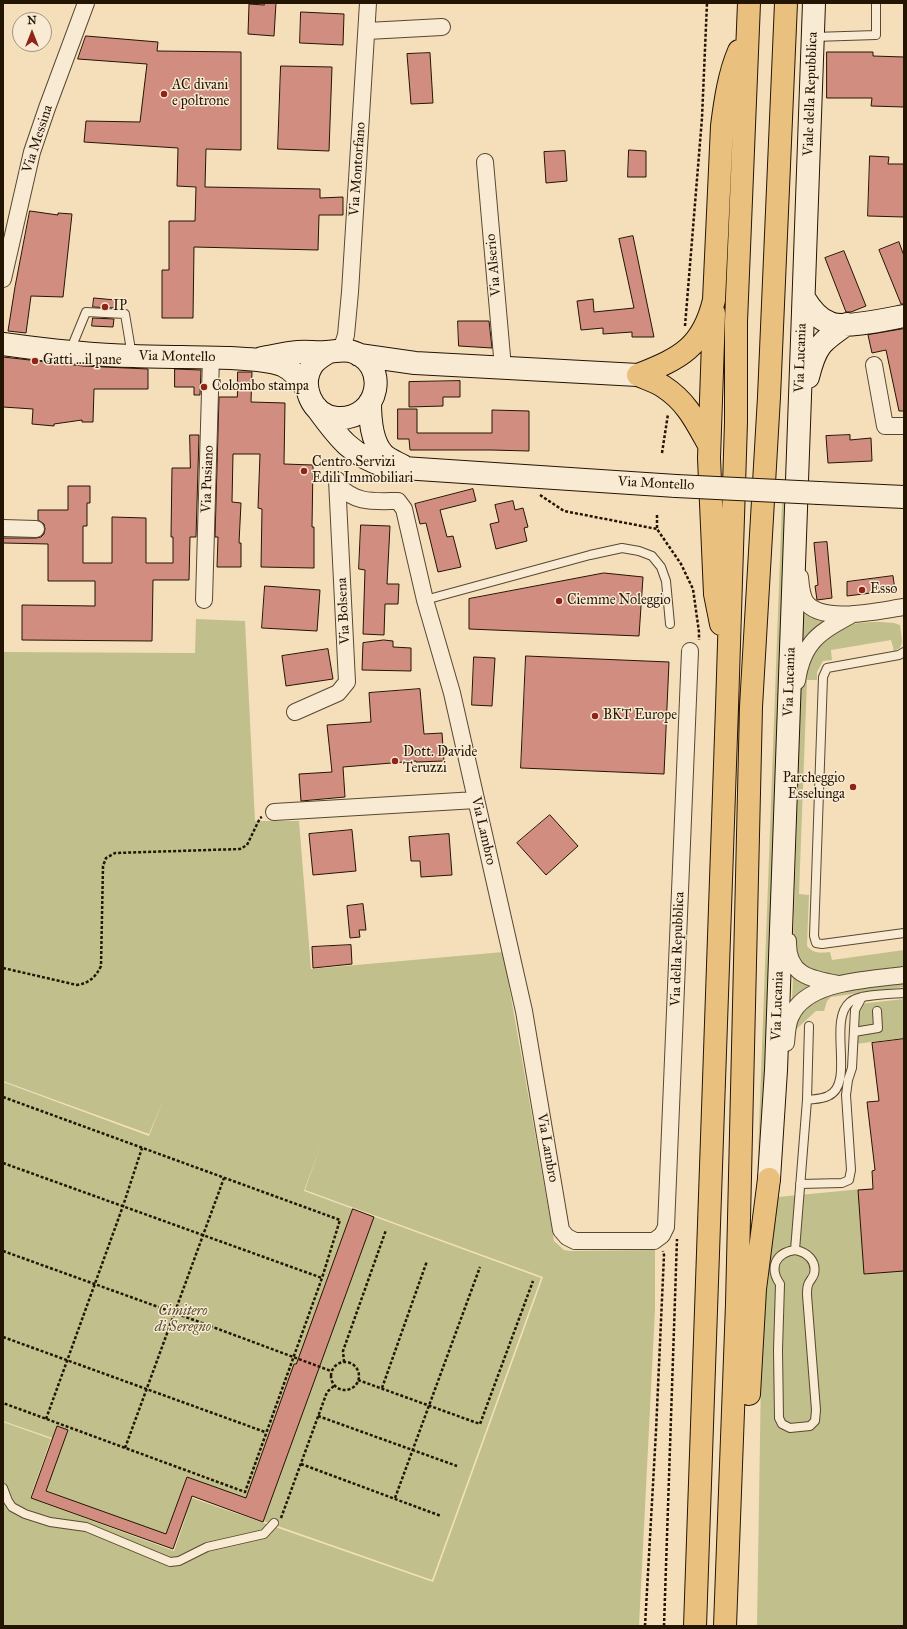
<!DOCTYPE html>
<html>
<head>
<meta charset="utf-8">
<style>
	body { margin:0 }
	#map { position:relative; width:907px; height:1629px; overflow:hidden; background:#f5dfbb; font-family:"IM FELL Great Primer",serif }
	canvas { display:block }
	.frame { position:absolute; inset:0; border:4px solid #241503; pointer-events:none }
	.north { position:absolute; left:12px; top:12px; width:40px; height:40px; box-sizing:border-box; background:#f8ead3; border:1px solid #a39580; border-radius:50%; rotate:0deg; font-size:11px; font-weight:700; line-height:16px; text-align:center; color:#241503 }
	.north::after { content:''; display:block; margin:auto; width:14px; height:18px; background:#8f2418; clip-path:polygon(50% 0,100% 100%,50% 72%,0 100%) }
</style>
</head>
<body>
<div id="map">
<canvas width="907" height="1629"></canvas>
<div class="frame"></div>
<div class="north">N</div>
</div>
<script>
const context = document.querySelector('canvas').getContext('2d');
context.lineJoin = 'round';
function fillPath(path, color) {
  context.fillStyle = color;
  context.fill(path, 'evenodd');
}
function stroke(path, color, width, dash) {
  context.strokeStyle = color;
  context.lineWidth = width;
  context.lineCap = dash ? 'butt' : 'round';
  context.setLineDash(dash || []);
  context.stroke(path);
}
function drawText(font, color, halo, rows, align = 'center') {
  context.font = font + ' "IM FELL Great Primer",serif';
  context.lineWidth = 3;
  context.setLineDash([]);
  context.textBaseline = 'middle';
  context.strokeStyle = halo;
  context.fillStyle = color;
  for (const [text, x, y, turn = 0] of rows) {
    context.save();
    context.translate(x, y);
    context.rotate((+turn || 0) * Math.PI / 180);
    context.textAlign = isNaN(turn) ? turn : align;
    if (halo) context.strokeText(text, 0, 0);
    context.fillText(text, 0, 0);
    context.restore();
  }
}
const green = new Path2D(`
	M782 503H791L762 1183 757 1182Z
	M802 610 806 615 824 622 800 646Z
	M196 619 245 621 255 821H299L311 969 503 952 554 1241 564 1250 570 1251 655 1250V1310L639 1626H3V1422L51 1439 30 1498 174 1551 189 1508 173 1549 31 1498 52 1438 3 1421V1082L149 1136 163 1100 149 1134 3 1081V652L195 653ZM321 1144 305 1190 543 1277 433 1582 192 1498V1496L432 1580 541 1278 304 1191Z
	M881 622 894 623 900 625 902 642 900 648 894 651 891 640 831 650 832 660 823 661 817 672V680H807L799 894 809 895 807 946C814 954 820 953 830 952L832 960 904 950V967L836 976 819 975 800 965 793 941 801 688C806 659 820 635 850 625 860 622 871 622 881 622Z
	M793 977H795L812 986 794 1000 792 999Z
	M904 983V987L831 997 827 1001 824 1011H816L792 1033 794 1021 811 1001 840 991Z
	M904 999V1038L855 1044 850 1005Z
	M904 1185V1626H757L761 1374 765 1304 778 1197Z`);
const building = new Path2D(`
	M264 3H276L274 36 248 34 249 4 264 5Z
	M301 12 344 14 343 45 300 43Z
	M86 36 158 42 157 51 241 52V150L206 149 205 187 320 189V198L343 197V215H319L318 250 194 247 193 318H162V270H169V221H195L196 187 177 186 178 148 84 142 86 121 140 122 147 64 78 59Z
	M827 52H873V56L904 57V107L871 106 872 98H827Z
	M430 53 433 103 411 104 407 54Z
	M281 66 332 67 329 151 278 149Z
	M629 150 646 151V177H628Z
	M565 151 567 181 546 183 544 152Z
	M870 156 889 157 888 164H904V217L868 216Z
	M30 211 58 215V213L72 214 63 297 31 296 26 333 8 331 15 287Z
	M633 236 654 337H632V332L603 334V328L581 330 577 301 593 299 594 312 634 308 619 239Z
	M899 242 904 256V304H901L879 250Z
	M844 251 866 306 851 312H846L825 258Z
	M94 298 115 300V308L93 307Z
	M93 318 114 319 113 327 92 326Z
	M458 321H489L492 348 459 346Z
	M904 329V411H899L886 350 872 353 868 335Z
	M3 357 83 366 148 369V389H94L93 422H82V420L54 424V426L32 424 33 409 3 407Z
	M175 369 201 370 200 395H194V387H175Z
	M238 372H252L251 402 285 403 284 464 313 465 312 527H314V568L261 567 262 509 258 508 260 454H233L232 502 241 503 239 543H241V567H217L218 537H215L219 397H237Z
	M460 381V397H443V406L409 407V382Z
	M398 409H417V433H492V410L529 411V451L491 450H410L409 439H398Z
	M190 435H199L196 537H190L189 580H153L152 641 22 640V605L95 606V581H48V544L3 543V538H36L41 537 44 534 45 529 44 524 38 520V510H68V486H90V503H87V526H83V563H112V517L146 518V563H173V537H171L172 468H190Z
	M850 435V440L871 438 872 461 828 463 826 436Z
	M473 489 476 501 440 510 447 537 453 536 461 567 438 572 426 523 420 524 415 504Z
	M513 501 515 510 523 508 528 527 524 528 527 541 496 549 490 524 499 522 495 505Z
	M361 525 390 526 387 584H399L398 604H385L384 635 363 634 365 570 359 569Z
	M827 542 832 598 817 600 815 586 818 585 814 543Z
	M604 573 643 577 639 636 469 629V599Z
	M893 576 895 590 847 596V582Z
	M265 586 320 590 317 631 262 628Z
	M384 640 393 641V647L411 648V671L362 670 363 643Z
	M328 649 333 679 286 686 282 656Z
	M526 656 669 662 664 774 521 768Z
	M474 657 495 658 492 706 472 705Z
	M420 689 424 734 442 733 444 761 416 762V761L343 767 345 797 301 801 299 774 332 772 327 725 371 722 369 693Z
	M550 815 578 846 546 875 517 843Z
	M352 830 356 871 313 875 309 834Z
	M449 834 452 875 421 877 420 861H411L409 837Z
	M363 904 366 930H359L360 937 350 938 347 906Z
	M351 945 352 964 313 968 312 947Z
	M904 1039V1271L864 1274 858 1190 873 1189 872 1171 875 1170 867 1102 879 1101 872 1043Z
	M353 1209 374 1217 263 1522 192 1496 173 1549 31 1498 57 1426 68 1430 46 1491 166 1534 187 1477 246 1498 294 1364H296Z`);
const path = new Path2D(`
	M685 326 702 118 707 3
	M662 453 668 414
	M540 495 564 511 657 529
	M657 515V529L681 564 693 589 699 632V640
	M3 968 77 985C89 983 95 978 101 966L103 866 106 858 115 853 240 849 247 845 260 818 262 817
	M3 1097 340 1220 322 1278 245 1492 3 1403
	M3 1163 322 1278
	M3 1251 175 1313 331 1371
	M3 1337 265 1432
	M344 1362 343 1351 386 1230
	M331 1376a14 14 0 1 1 28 0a14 14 0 1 1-28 0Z
	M358 1380 480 1424 533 1281
	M382 1388 427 1261
	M318 1416 457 1466
	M46 1419 123 1206 142 1148
	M125 1448 224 1178
	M301 1464 441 1516
	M395 1498 480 1267
	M281 1518 327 1392 335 1385
	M645 1626 656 1431 664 1255 663 1251
	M664 1626 677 1239`);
const lane = new Path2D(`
	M814 37 876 35V3
	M70 351 86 312 125 314 132 356
	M425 600 590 555 622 548 639 551 652 556 661 567 666 581 670 624
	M904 652 899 655 827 668 823 677 814 936 816 943 822 944 904 933
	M854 1032 878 1028 877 1011
	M807 1100C814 1099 822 1099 828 1096 856 1084 827 1021 850 1002 860 994 891 994 904 993
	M800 1184 842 1183 849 1180 851 1170 846 1095 848 1080 852 1068 855 1010 862 997
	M795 1250C807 1252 817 1261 814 1274 813 1278 809 1281 808 1285 807 1288 807 1292 807 1295L816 1410 815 1421 810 1426 790 1428 782 1424 779 1418 778 1350 780 1284C769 1268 775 1253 795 1250Z
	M795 1250 807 1100 809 1026
	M3 1488 8 1501 12 1507 25 1514 50 1522 86 1527 170 1562 179 1561 207 1547 264 1534 274 1523`);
const street = new Path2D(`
	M367 31 442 27
	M485 162 503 368
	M3 279 32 152 47 108 86 3
	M341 350 346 335 350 292 368 3
	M874 365 885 426H904
	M338 485C356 504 374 501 398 501L404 509 425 600 452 693 524 1011 561 1230 567 1237 575 1241H654L662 1235 666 1227 690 651
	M3 528 36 529
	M800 577C801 586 801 593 805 601 820 625 881 610 904 607
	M204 600 211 357
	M797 681C803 641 820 632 853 614
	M295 712 338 693 347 682 337 480
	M274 812 476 800
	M788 941C787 975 810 979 838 984
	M786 1043C787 1034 787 1024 791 1016 807 980 870 980 904 975`);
const secondary = new Path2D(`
	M804 298C810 308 818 319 830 323 844 329 888 319 904 316
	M3 344C46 350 90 355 134 356 166 357 199 357 231 358 248 359 266 359 282 365 294 370 301 381 308 391
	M359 355 415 363 638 375
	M262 358C274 356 286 353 298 352 308 351 317 353 326 352 334 352 341 349 350 351 391 362 380 421 337 418 311 416 299 384 313 364 317 359 322 356 327 353
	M808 377C816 345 821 342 847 324
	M370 402C370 419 371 441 383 454 389 460 396 462 403 466
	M316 407C338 437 351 456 388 467L676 486
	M819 493 904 497
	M769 1179 776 1070 814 3`);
const highway = new Path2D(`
	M714 313 709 458 715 594 721 624
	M638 375C681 358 703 347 714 300L722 126C725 102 729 74 739 51
	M638 375C647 379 657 382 664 387 687 402 696 422 709 445
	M749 1394 755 1289 769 1179
	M695 1626 727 707 736 422V322L749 3
	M725 1626 737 1304 751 707 769 397 786 3`);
const secondaryBridge = new Path2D(`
	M676 486 819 493`);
const markers = [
	[164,94,4,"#8f2418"],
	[105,307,4,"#8f2418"],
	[35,361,4,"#8f2418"],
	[204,387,4,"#8f2418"],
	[304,471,4,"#8f2418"],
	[862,590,4,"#8f2418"],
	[559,601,4,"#8f2418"],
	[595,716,4,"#8f2418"],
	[395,761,4,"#8f2418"],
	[853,787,4,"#8f2418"]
];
const poiNames = [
	["AC divani",172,86],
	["e poltrone",172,102],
	["IP",113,307],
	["Gatti ...il pane",43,361],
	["Colombo stampa",212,387],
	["Centro Servizi",312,463],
	["Edili Immobiliari",312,479],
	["Esso",870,590],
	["Ciemme Noleggio",567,601],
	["BKT Europe",603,716],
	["Dott. Davide",403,753],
	["Teruzzi",403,769],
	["Parcheggio",845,779,"right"],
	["Esselunga",845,795,"right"]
];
const streetNames = [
	["Viale della Repubblica",811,94,-88],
	["Via Messina",38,139,-72],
	["Via Montorfano",358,169,-86],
	["Via Alserio",494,265,-95],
	["Via Montello",177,357,1],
	["Via Lucania",801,358,-88],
	["Via Pusiano",208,479,-88],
	["Via Montello",656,484,3],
	["Via Bolsena",344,611,-93],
	["Via Lucania",790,682,-88],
	["Via Lambro",483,831,77],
	["Via della Repubblica",678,949,-88],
	["Via Lucania",778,1006,-88],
	["Via Lambro",547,1148,80]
];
const parkNames = [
	["Cimitero",183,1312],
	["di Seregno",183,1328]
];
fillPath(green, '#c1c08c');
fillPath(building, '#d18d80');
stroke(building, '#241503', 1);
stroke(lane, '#584831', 10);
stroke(street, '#584831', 18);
stroke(secondary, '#241503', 24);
stroke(highway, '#241503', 24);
stroke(path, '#241503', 2.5, [3, 2]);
stroke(lane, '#f8ead3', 8);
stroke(street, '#f8ead3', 16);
stroke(secondary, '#f8ead3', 22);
stroke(highway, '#eac07e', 22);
stroke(secondaryBridge, '#241503', 24, []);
stroke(secondaryBridge, '#f8ead3', 22);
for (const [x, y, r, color] of markers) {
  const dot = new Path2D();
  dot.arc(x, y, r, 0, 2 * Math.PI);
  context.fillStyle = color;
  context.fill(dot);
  stroke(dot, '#f8ead3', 1.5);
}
drawText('14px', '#241503', '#f8ead3', poiNames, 'left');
drawText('14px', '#241503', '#f8ead3', streetNames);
drawText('italic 14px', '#5b5133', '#f8ead3', parkNames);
</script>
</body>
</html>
